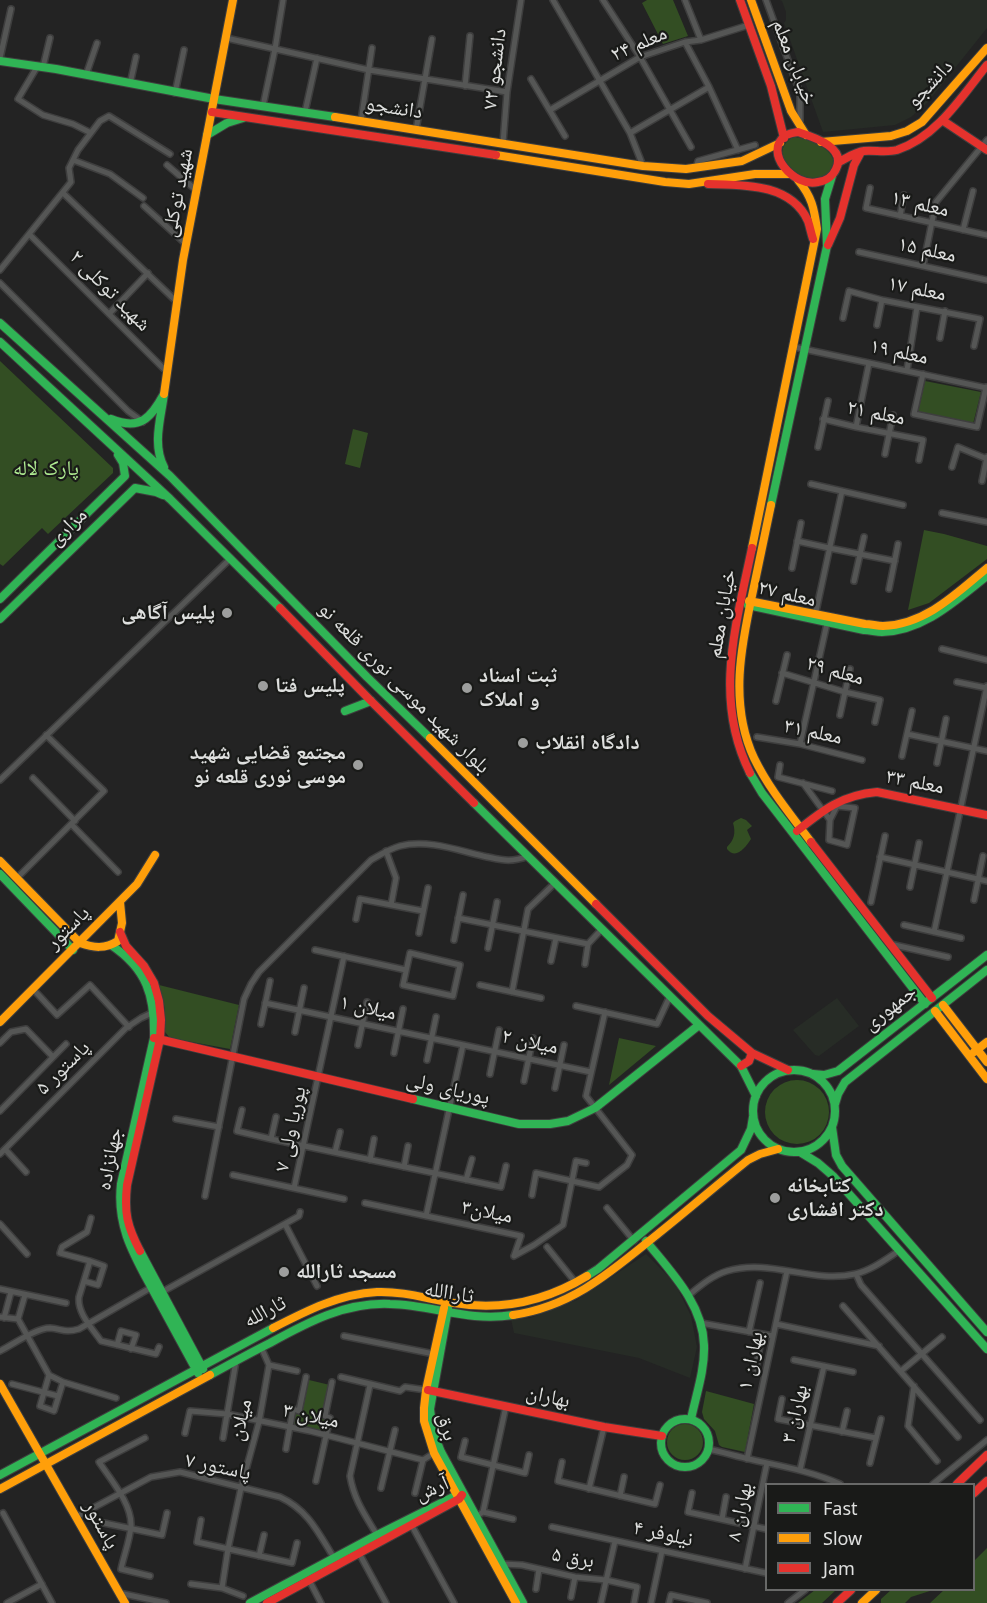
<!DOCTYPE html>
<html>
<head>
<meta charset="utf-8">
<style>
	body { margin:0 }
	#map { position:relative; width:987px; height:1603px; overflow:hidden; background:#232323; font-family:"Noto Sans",sans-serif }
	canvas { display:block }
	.legend { position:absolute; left:765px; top:1483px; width:210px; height:108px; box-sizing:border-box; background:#191a18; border:2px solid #686968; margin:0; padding:8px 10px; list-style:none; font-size:18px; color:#dfe0df }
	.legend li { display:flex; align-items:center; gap:12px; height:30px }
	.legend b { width:30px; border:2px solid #686968 }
</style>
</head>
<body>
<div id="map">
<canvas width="987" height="1603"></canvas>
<ul class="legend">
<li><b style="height:8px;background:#30b455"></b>Fast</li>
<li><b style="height:8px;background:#ff9f0a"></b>Slow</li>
<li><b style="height:8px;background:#e5322d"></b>Jam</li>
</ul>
</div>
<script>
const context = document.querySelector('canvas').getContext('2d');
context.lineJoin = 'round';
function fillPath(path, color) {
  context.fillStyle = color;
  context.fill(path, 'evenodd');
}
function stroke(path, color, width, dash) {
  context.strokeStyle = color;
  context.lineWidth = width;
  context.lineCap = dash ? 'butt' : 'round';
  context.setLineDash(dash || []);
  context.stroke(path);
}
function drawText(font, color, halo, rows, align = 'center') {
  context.font = font + ' "Noto Sans","Noto Naskh Arabic",sans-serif';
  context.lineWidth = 4.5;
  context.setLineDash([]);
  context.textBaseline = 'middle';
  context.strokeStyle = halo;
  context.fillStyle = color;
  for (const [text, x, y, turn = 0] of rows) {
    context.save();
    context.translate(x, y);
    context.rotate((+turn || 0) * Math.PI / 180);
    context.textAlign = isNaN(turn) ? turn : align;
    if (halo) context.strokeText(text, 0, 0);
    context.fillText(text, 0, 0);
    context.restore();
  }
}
const built = new Path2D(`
	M780 0H987V28L927 103 911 117 895 125 823 132 784 23 786 20V12L782 1Z
	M837 998 859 1026 819 1056 815 1055 793 1030Z
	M646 1254 675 1283 691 1316 697 1347 690 1378 639 1358 514 1333 511 1319 530 1318 577 1300Z`);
const green = new Path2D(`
	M647 0H673L688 36 663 44 642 3Z
	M793 137C808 136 850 155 827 174 803 193 763 154 793 137Z
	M0 361 113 468V473L48 534 42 528 3 566 0 564Z
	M925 381 981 392 973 424 918 412Z
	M353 429 368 433 360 468 345 464Z
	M924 530 944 534 987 546V559L929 603 908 610Z
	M741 818 746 820 752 826 747 830 751 839C745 848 736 860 727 849V847C734 840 736 833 733 823L735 821Z
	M159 985 239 1005 230 1049 170 1038 165 1032V1009Z
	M619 1038 656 1046 609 1085Z
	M765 1112a32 32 0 1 1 64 0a32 32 0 1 1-64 0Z
	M309 1380 330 1385 321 1418 326 1420 323 1432 293 1425 295 1413H302Z
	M706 1391 754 1404 745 1452 722 1447 719 1445 715 1431 704 1419 702 1412Z
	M667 1442a18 18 0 1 1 36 0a18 18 0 1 1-36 0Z
	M987 1548V1603H930L944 1590H974V1561Z
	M815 1590H836L822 1603H798Z
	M891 1590H933L911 1597 905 1603H881V1599Z`);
const street = new Path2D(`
	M553 0 630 133 643 166
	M603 0 640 57 691 147
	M685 0 701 40
	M766 0 800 93V124
	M226 38 369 70 507 92
	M685 42 709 87 738 150
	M0 58 11 9
	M37 67 18 99 43 115 73 124 91 133
	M43 67 50 38
	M86 75 97 43
	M531 79 565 136
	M130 84 136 57
	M465 86 470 36
	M175 93 184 50
	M263 106 275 49 283 0
	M550 110 640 57 685 42 701 40 749 25
	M305 112 317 58
	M361 121 372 48
	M416 130 432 39
	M630 133 709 87
	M503 143 507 92 521 0
	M73 160 110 174 143 198
	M167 165 196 190
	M696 168 698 161 755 145
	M870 188 866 208 987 235
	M63 193 177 302
	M144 206 186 244
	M900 216 904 195
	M963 230 973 191
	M29 234 166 371
	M859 252 987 280
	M923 266 936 202 987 140
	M0 270 71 182 69 168 78 150 100 121 109 116 170 154
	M0 283 128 411 143 422
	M109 314 148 273
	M843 318 849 291 882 300 980 319 974 346
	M877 325 882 300
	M940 338 945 311
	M794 347 987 388
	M907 370 917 307
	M923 374 914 414 977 427 986 387
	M823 419 856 427 923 440 919 460
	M856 427 869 363
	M818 447 828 401
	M885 454 893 415
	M952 467 958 447 987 459
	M982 481 987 457
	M811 484 903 505
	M942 513 987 522
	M797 541 829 548 895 561
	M792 568 801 523
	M854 581 864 537
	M889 589 898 544
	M815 616 842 491
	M942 649 987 660
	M782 673 845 692 880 700 875 722
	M957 682 987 688
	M776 701 787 655
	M840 715 850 669
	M907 734 987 751
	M757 737 800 744 862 760
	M800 744 828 619
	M902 756 912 711
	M937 763 946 719
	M780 765 778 777 832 791
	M33 778 75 821
	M0 780 231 558
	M803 783 830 820
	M837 806 855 808 847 845 829 840 830 820Z
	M72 825 118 872
	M386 851 396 878 391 905
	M880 857 987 881
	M17 878 104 791 46 735
	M910 887 919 843
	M974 900 983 856
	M871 902 885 836
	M458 918 588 944
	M356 919 360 899 423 911
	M904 925 961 938
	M934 932 987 686
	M419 933 428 888
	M454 940 463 895
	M890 944 948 957
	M488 948 497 902
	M315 950 406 970
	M410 953 460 965 453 996 403 985Z
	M551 961 556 938
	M585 964 588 944 602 929
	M480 985 541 998
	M33 989 57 1015 90 985 129 1027
	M512 992 528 909 555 883
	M265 1003 591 1072
	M576 1006 657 1024 670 996
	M261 1024 270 981
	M295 1032 304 988
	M0 1043 11 1032 26 1029 53 1057
	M358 1045 367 1002
	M394 1053 403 1009
	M427 1060 436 1017
	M490 1074 499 1030
	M524 1081 533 1038
	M555 1088 564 1045
	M242 1110 237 1131 271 1139 501 1187 506 1166
	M0 1111 66 1044
	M176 1119 219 1127
	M271 1139 276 1117
	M5 1149 26 1172
	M335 1152 340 1132
	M0 1154 126 1028 141 1018 154 1012
	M370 1160 374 1139
	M404 1167 408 1146
	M233 1175 344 1199
	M466 1180 472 1159
	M294 1188 344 956
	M532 1195 536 1173 599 1187 627 1165 632 1155 586 1096 605 1012
	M205 1196 244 999 251 984 259 972 371 860C380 855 389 849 400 846 427 839 457 850 483 856 503 860 509 863 529 856
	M365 1203 521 1236 514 1256
	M607 1208 634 1241
	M426 1216 463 1045
	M91 1218 87 1232 62 1247 60 1253 90 1261 79 1297C77 1313 92 1328 101 1341L156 1354 159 1347
	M0 1224 27 1254
	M285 1224 317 1286
	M547 1247 576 1283
	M514 1256 534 1245 563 1225 576 1161 586 1163
	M856 1274 861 1285 980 1420
	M84 1281 98 1285 104 1266 90 1261
	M0 1289 66 1303
	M162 1292 299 1216 300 1212
	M689 1295C700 1286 713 1275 727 1271 771 1258 812 1284 855 1274 872 1270 886 1259 900 1250
	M843 1306 958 1437
	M0 1317 18 1319 49 1375 63 1382 116 1398
	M4 1318 11 1292
	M18 1319 25 1295
	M701 1323 773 1336
	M776 1324 879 1346
	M749 1332 760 1283
	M344 1336 434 1354
	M117 1345 121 1331 136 1335 131 1349
	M261 1347 269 1365
	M0 1351C12 1345 36 1328 50 1328 62 1329 65 1333 79 1329L152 1287
	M794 1360 853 1372
	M269 1365 297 1371
	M756 1369 762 1334
	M901 1371 942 1337
	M49 1375 40 1406 54 1411 63 1382
	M341 1377 400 1391 405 1387 426 1390
	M12 1384 58 1396
	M370 1385 350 1476C354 1500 365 1515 377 1535
	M914 1386 908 1426 937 1461
	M782 1399 778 1419 876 1438
	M842 1432 847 1411
	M185 1433 190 1411 227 1414 310 1431 423 1460
	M145 1438 99 1462C111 1480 132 1504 131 1526 130 1540 124 1555 121 1569L150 1576
	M223 1438 236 1361
	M465 1441 461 1457 525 1473 529 1455
	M286 1449 293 1409 299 1411 306 1377
	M708 1449C722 1452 736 1456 749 1459 780 1466 811 1471 840 1484
	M747 1459 787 1271
	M562 1462 558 1481 655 1504 660 1485
	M870 1463 881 1419
	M800 1470 824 1366
	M316 1481 330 1418 325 1416 332 1382
	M933 1484 987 1440
	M381 1488 395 1430
	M589 1489 604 1427
	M415 1493 423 1460 434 1453
	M692 1493 688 1512 766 1529
	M620 1496 624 1477
	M483 1512 506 1406
	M3 1513 52 1603
	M480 1514 483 1512 513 1519
	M76 1517 151 1477 180 1472 280 1497C308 1510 318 1532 334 1558
	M722 1519 726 1497
	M201 1520 197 1542 292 1563 297 1543
	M104 1523 162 1535 167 1513
	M411 1524 454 1603
	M552 1527 766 1573
	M359 1553 386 1603
	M259 1556 264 1535
	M503 1564 522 1565 575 1577 606 1580 637 1587 634 1603
	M745 1569 767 1463
	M309 1580 321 1603
	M191 1584 222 1588 243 1596
	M222 1588 228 1549 241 1488 259 1422 269 1365
	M536 1589 539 1569
	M119 1593 166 1603
	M571 1597 575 1577
	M7 1603 42 1584
	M601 1603 615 1541
	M651 1603 662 1551
	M669 1603 671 1595 707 1603
	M788 1603 805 1590`);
const fast = new Path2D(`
	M0 61 56 69 214 99 335 117
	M207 135 227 123 243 118
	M0 323 170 476 367 677 430 738
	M0 342 170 499 280 608
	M111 419C140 431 151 418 164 394 161 418 152 444 164 467
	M771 505 827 246 825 199 832 176
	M0 599 125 476 123 463 118 455
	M748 605 864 630C870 630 876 632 882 632 924 631 956 600 987 576
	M0 619 135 488 156 492 163 495
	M345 711 371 701
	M750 773 762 793 925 1004
	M474 803 741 1066 756 1096
	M0 874 73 950
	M111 945C147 969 155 996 154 1038L121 1184C116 1229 136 1258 156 1296 170 1322 184 1347 198 1373
	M753 1111a41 41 0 1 1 82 0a41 41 0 1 1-82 0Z
	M813 1074 824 1075 838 1071 987 955
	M413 1099 519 1124H550L568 1121 595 1108 699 1025
	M835 1104 838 1094 845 1082 987 970
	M832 1127 836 1155 842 1166 987 1332
	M800 1152 818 1163 833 1176 987 1349
	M646 1241C671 1272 703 1304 704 1345 705 1370 696 1395 691 1419
	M140 1251 203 1369
	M587 1276 598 1269 741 1150 751 1129 753 1117
	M448 1309 430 1409 433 1432 441 1452 523 1603
	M210 1375C230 1364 250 1353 270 1343 308 1322 346 1302 390 1304 434 1305 467 1322 513 1315
	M661 1443a24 24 0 1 1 48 0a24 24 0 1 1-48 0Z
	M0 1475 273 1328
	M250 1603 377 1535 459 1494`);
const slow = new Path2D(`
	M751 0 791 111 806 135
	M335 117 643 166 686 169 742 161 780 143
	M821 142 891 136 907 131 922 122 987 48
	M496 155 665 182 689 184 755 174H790
	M164 394 183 260 233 0
	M771 505C765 534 759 562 753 591 741 646 729 704 754 758 769 789 791 815 811 842
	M752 548 817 229C814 208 812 197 798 180
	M749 601 865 624C871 624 877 626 883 626 925 625 957 593 987 568
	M430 738 596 904
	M0 861 80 943C94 948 105 949 118 941L122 923 120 902
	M943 1005 987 1062
	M935 1011 987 1079
	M0 1022 137 884 155 855
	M974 1052 987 1042
	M444 1308 426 1390 424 1408V1421L434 1453 516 1603
	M513 1315C574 1306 613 1270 659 1233 689 1209 718 1184 748 1160L760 1154 778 1149
	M273 1328C306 1311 339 1294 377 1292 403 1291 428 1299 454 1303 501 1311 546 1301 587 1276
	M0 1384 125 1603
	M0 1489 210 1375
	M862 1603 876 1590`);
const jam = new Path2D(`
	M740 0 771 86 784 138
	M212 112 496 155
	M942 120 987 150
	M798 132C813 137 847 147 836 169 833 176 826 181 818 182 794 188 763 152 785 136 789 133 794 133 798 132Z
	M839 162C847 158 855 152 864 151 875 150 886 153 897 150 937 137 962 96 987 65
	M708 184C743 185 791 183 808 221 810 227 811 233 813 239
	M828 245 840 218 854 165 861 152
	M280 608 371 701 474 803
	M750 773C713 699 736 625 752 548
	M797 831C823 810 842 795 877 792L987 815
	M811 842 932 998
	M596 904 708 1016 752 1053 788 1070
	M120 932 126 946 144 966 154 983 159 1001 161 1020 160 1039 127 1185C124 1213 127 1226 140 1251
	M154 1038 413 1099
	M741 1066 749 1061 752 1053
	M428 1390 604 1427 662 1436
	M957 1484 987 1455
	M974 1493 987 1481
	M267 1603 459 1499 462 1495
	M837 1603 851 1590`);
const markers = [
	[227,613,6,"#9d9e9d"],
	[263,686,6,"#9d9e9d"],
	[467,688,6,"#9d9e9d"],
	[523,743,6,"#9d9e9d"],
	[358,765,6,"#9d9e9d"],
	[775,1198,6,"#9d9e9d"],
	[284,1272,6,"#9d9e9d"]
];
const streetNames = [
	["معلم ۲۴",639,44,-24],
	["خیابان معلم",794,62,69],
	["دانشجو ۷۲",495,69,-83],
	["دانشجو",930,84,-47],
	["دانشجو",394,108,9],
	["شهید توکلی",178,193,-79],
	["معلم ۱۳",920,204,13],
	["معلم ۱۵",927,250,12],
	["معلم ۱۷",917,289,11],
	["شهید توکلی ۲",110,291,45],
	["معلم ۱۹",899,352,12],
	["معلم ۲۱",876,413,11],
	["مزاری",68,527,-44],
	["معلم ۲۷",787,594,13],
	["خیابان معلم",722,614,-80],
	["معلم ۲۹",835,671,16],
	["بلوار شهید موسی نوری قلعه نو",404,688,45],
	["معلم ۳۱",813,732,12],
	["معلم ۳۳",915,782,11],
	["پاستور",68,928,-45],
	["میلان ۱",368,1008,12],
	["جمهوری",890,1008,-38],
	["میلان ۲",530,1042,12],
	["پاستور ۵",63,1068,-45],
	["پوریای ولی",448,1089,13],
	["پوریا ولی ۷",291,1129,-78],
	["جهانزاده",110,1159,-79],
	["میلان۳",487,1212,11],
	["ثاراالله",449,1293,9],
	["ثارالله",265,1312,-28],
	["بهاران ۱",751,1361,-78],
	["بهاران",548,1397,12],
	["بهاران ۳",795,1414,-77],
	["میلان ۳",311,1416,12],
	["میلان",241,1420,-77],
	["برق",447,1427,77],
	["پاستور ۷",218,1467,12],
	["آرش",432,1489,-23],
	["بهاران ۸",740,1512,-78],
	["پاستور",101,1525,61],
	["نیلوفر ۴",663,1534,12],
	["برق ۵",573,1558,10]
];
const parkNames = [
	["پارک لاله",46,469]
];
const poiNames = [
	["پلیس آگاهی",215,613,"right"],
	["ثبت اسناد",479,676],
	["و املاک",479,700],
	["پلیس فتا",275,686],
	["دادگاه انقلاب",535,743],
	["مجتمع قضایی شهید",346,753,"right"],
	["موسی نوری قلعه نو",346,777,"right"],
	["کتابخانه",787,1186],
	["دکتر افشاری",787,1210],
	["مسجد ثارالله",296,1272]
];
fillPath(built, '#272c26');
fillPath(green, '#334e23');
stroke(street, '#3e3e3e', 8);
stroke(fast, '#3e3e3e', 10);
stroke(slow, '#3e3e3e', 10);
stroke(jam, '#3e3e3e', 10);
stroke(street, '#555655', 5);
stroke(fast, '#30b455', 8);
stroke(slow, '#ff9f0a', 8);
stroke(jam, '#e5322d', 8);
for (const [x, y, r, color] of markers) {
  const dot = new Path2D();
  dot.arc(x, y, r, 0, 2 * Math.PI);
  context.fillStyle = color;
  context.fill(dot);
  stroke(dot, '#191a18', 2);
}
drawText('21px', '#dfe0df', '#191a18', streetNames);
drawText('21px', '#b0ed92', '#191a18', parkNames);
drawText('bold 21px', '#dfe0df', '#191a18', poiNames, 'left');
</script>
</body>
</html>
